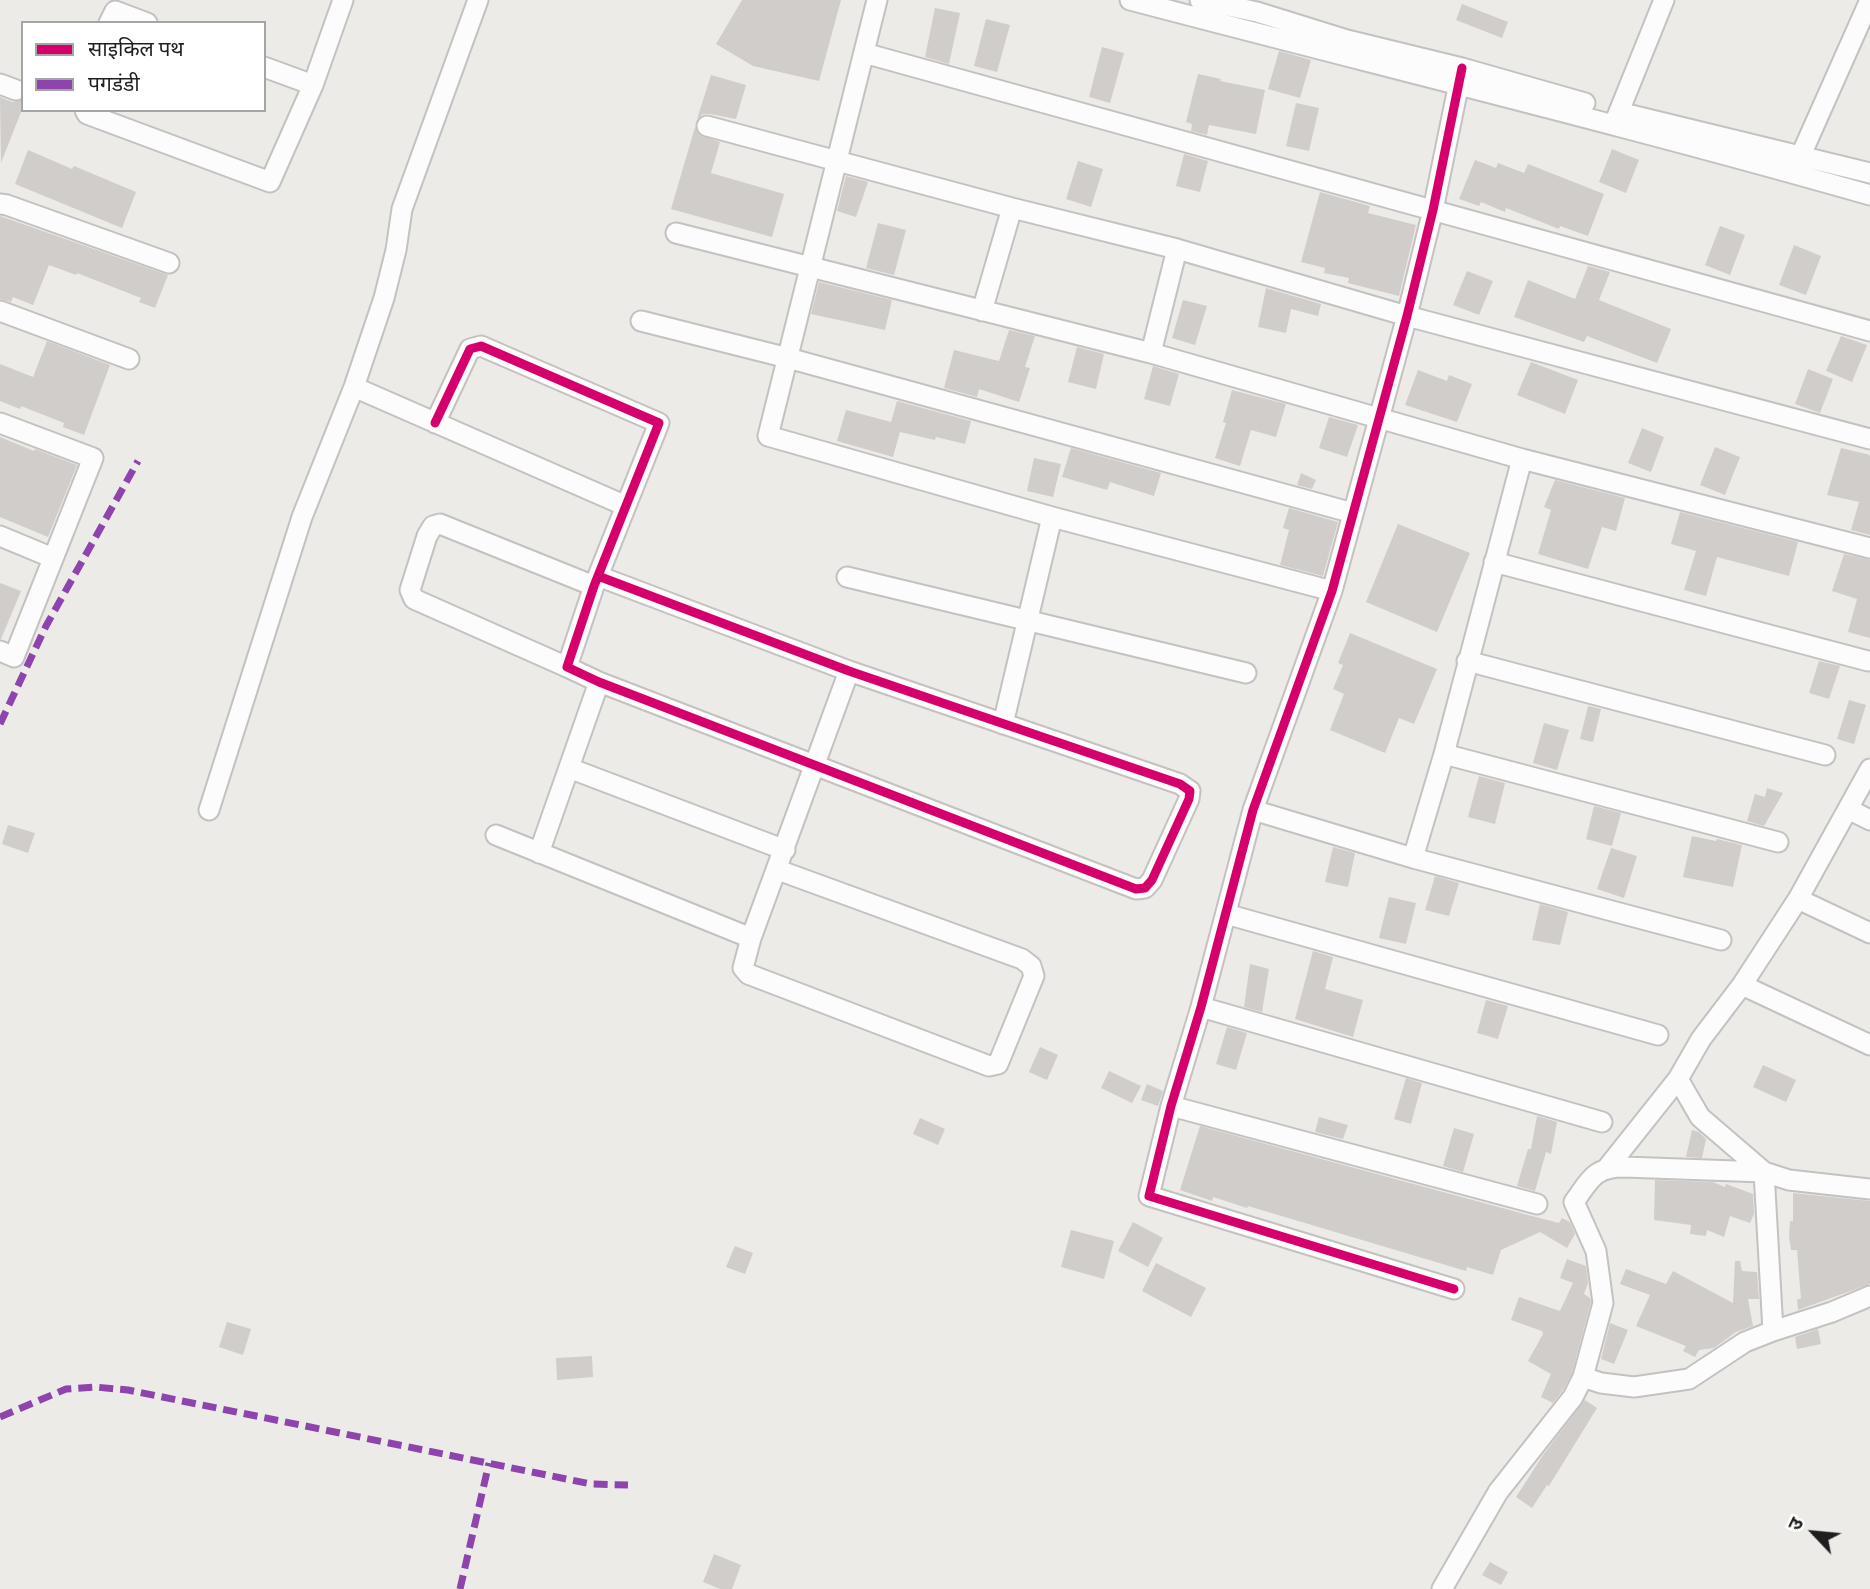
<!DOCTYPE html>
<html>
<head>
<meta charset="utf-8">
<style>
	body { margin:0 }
	#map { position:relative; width:1870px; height:1589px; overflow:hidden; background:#edebe8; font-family:"Exo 2","Noto Sans Devanagari",sans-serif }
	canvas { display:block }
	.legend { position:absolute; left:21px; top:21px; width:245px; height:91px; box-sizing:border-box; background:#fff; border:2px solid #a5a5a5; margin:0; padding:9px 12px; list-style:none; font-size:21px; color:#1f1f1f }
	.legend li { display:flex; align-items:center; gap:14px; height:35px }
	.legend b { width:35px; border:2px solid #a5a5a5 }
	.north { position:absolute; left:1779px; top:1498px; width:70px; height:70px; -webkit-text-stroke:5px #fff; paint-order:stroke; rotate:296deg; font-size:19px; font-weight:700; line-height:28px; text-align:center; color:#1f1f1f }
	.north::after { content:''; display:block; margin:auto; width:24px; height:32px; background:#1f1f1f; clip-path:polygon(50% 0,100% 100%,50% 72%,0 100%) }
</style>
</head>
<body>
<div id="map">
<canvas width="1870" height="1589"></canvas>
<ul class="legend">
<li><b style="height:9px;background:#d6006c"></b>साइकिल पथ</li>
<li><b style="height:9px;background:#8e44ad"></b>पगडंडी</li>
</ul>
<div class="north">उ</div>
</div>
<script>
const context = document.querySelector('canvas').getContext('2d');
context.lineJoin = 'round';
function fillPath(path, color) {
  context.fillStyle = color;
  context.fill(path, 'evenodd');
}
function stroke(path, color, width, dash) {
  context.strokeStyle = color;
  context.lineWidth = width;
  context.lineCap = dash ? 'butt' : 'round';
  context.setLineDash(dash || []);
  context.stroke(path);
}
const building = new Path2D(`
	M742 0H841L819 81 753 66 716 44Z
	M1462 4 1508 22 1502 38 1456 20Z
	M935 8 960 13 949 64 925 57Z
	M986 19 1010 25 997 72 974 66Z
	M1102 47 1124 53 1110 103 1089 97Z
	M1279 51 1311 60 1300 98 1268 89Z
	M1198 74 1221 79 1220 81 1265 90 1256 134 1209 125 1207 135 1191 131 1192 124 1186 122Z
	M711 75 746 85 736 119 710 114H703L697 119Z
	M0 97 12 102 23 100V107L1 163Z
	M1296 103 1319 108 1309 151 1286 146Z
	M695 127 699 135 720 142 711 173 784 194 772 237 671 209Z
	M1612 149 1639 160 1626 193 1599 182Z
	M28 150 72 169 74 166 136 192 122 228 15 184Z
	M1184 154 1208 161 1200 192 1176 186Z
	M1475 160 1496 168 1498 163 1524 173 1528 164 1604 194 1588 236 1560 226 1559 229 1506 208 1505 212 1481 202 1479 206 1459 199Z
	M1078 161 1103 169 1091 207 1066 199Z
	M846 176 868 182 856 217 837 211Z
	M1320 192 1370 206 1368 213 1416 225 1399 296 1348 283 1349 278 1324 273 1325 268 1301 262Z
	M0 216 168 275 155 308 139 302 141 298 77 273 76 275 49 265 33 305 13 297 11 302 0 299Z
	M878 223 906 230 894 275 866 268Z
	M1720 226 1745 235 1730 275 1705 265Z
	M1794 245 1821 256 1806 295 1779 285Z
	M1588 266 1610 272 1599 300 1671 329 1657 363 1587 336 1584 342 1514 317 1528 280 1575 299Z
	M1467 271 1493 281 1479 315 1453 305Z
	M819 282 892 300 885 330 811 314Z
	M1266 288 1321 304 1318 316 1291 309 1286 333 1258 327Z
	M1183 300 1207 306 1195 345 1172 338Z
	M1009 330 1035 336 1025 367 1030 368 1019 402 979 389 977 397 944 388 954 350 999 361Z
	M1841 336 1867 345 1852 382 1826 371Z
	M47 341 110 365 84 435 63 427 64 423 21 406 20 409 0 401V364L33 377Z
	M1077 347 1104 354 1096 389 1068 382Z
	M1531 362 1578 380 1565 414 1517 395Z
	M1153 366 1179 374 1170 406 1144 399Z
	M1808 369 1833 379 1820 413 1795 404Z
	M1418 370 1447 381 1449 375 1472 384 1457 422 1405 405Z
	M1232 390 1286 404 1276 437 1251 430 1240 466 1215 458 1226 423 1223 422Z
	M897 401 971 421 965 444 936 437 935 440 900 432 893 457 837 441 846 410 891 422Z
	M1329 417 1358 425 1347 457 1319 448Z
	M1642 428 1664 437 1651 472 1628 463Z
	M0 437 34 451 35 449 77 465 48 537 0 517Z
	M1715 447 1740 457 1725 495 1700 485Z
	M1071 448 1161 473 1154 496 1110 482 1107 490 1062 477Z
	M1841 448 1870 455V535L1851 530 1859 502 1827 495Z
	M1034 458 1061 464 1053 497 1027 491Z
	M1301 473 1316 480 1312 489 1297 485Z
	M1555 480 1625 498 1616 531 1602 527 1588 569 1538 554 1551 510 1544 507Z
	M1289 508 1338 522 1323 576 1280 565 1289 530 1283 528Z
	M1680 512 1798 542 1789 576 1717 557 1706 596 1684 590 1696 551 1671 544Z
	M1398 524 1470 553 1437 632 1366 602Z
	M1844 554 1870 560V638L1848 632 1857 599 1832 591Z
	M0 583 21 591 1 639H0Z
	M1350 633 1437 669 1414 724 1399 718 1385 753 1330 730 1344 694 1333 689 1343 665 1338 663Z
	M1819 661 1840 666 1829 699 1809 693Z
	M1849 700 1866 705 1854 744 1837 739Z
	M1588 706 1601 709 1593 742 1580 739Z
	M1544 723 1569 730 1557 770 1533 763Z
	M1479 776 1505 783 1495 824 1468 817Z
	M1767 788 1783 793 1764 826 1747 821 1755 794 1765 797Z
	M1594 806 1621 813 1612 846 1586 839Z
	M8 825 35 833 28 853 2 844Z
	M1692 836 1716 841 1717 839 1742 845 1733 887 1683 877Z
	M1333 847 1355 853 1348 887 1325 882Z
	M1611 848 1637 856 1624 898 1597 889Z
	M1435 876 1459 883 1449 916 1425 910Z
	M1389 897 1416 903 1406 944 1379 938Z
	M1540 904 1568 912 1560 945 1532 940Z
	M1313 951 1333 957 1325 989 1363 1000 1353 1037 1295 1019Z
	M1250 964 1269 969 1262 1012 1244 1007Z
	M1486 1000 1508 1006 1498 1039 1477 1033Z
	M1227 1027 1247 1033 1236 1070 1216 1064Z
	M1040 1047 1058 1055 1047 1080 1029 1072Z
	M1763 1065 1796 1080 1786 1102 1753 1087Z
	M1109 1071 1141 1086 1132 1103 1101 1088Z
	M1406 1078 1422 1083 1411 1124 1394 1119Z
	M1147 1084 1163 1091 1158 1106 1141 1100Z
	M1537 1116 1557 1122 1551 1154 1546 1152 1535 1191 1517 1186 1528 1149H1531Z
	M1319 1117 1348 1125 1343 1139 1315 1132Z
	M920 1118 945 1129 938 1145 913 1134Z
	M1200 1126 1528 1215 1559 1223 1562 1218 1570 1222 1575 1234 1567 1248 1540 1232 1501 1250 1493 1275 1467 1267 1466 1271 1248 1206 1247 1208 1213 1197 1212 1201 1180 1190Z
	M1454 1128 1474 1134 1463 1172 1443 1166Z
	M1692 1130 1699 1132 1706 1139 1702 1158 1686 1157Z
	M1655 1180 1713 1182 1725 1187 1726 1184 1753 1194 1754 1214 1750 1223 1730 1216 1724 1237 1707 1230 1706 1236 1690 1234 1691 1225 1654 1220Z
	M1793 1193 1870 1201V1284L1798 1310 1797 1299H1801L1797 1250H1791L1789 1236 1790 1221H1793Z
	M1133 1222 1163 1238 1148 1267 1118 1251Z
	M1071 1230 1114 1241 1104 1279 1061 1267Z
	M735 1246 753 1253 745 1274 726 1267Z
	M1567 1259 1586 1266 1588 1283 1584 1294 1590 1298 1591 1302 1572 1373 1563 1390 1553 1403 1541 1397 1551 1374 1528 1361 1543 1334 1542 1331 1511 1320 1519 1297 1560 1311 1573 1283 1560 1278Z
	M1735 1261H1740L1742 1271 1757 1272 1759 1299H1748L1753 1326 1736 1332 1714 1348 1699 1350 1695 1357 1683 1351 1686 1346 1636 1326 1650 1295 1620 1284 1626 1269 1666 1284 1673 1271 1733 1303Z
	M1156 1263 1206 1288 1191 1317 1142 1291Z
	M227 1322 251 1329 243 1355 219 1347Z
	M1610 1323 1628 1330 1614 1364 1601 1359Z
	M1818 1329 1821 1344 1797 1349 1795 1337Z
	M592 1356 593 1377 557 1380 556 1358Z
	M1585 1400 1597 1408 1549 1486 1547 1485 1532 1508 1516 1497 1543 1455Z
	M714 1554 741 1565 732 1589H720L703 1582Z
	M1490 1562 1508 1572 1501 1585 1482 1575Z`);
const minor = new Path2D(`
	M877 0 768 436 1052 517 1332 591
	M1130 0C1377 65 1624 125 1870 195
	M1200 0 1257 12 1347 40 1462 68 1585 103
	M109 23 115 11 147 23
	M864 53 1870 331
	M264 67 313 85
	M0 84 16 90
	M85 110 87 114 270 182 313 85 343 0
	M1631 115 1870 173
	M1614 124 1664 0
	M707 126 1012 208 1177 249 1407 316 1870 439
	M1801 155 1870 0
	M0 204 7 205 169 263
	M676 233 1151 353 1522 459 1870 548
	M0 311 129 359
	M982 311 1012 208
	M641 321 788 358 1353 513
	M1151 353 1177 249
	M354 387 626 506
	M0 423 93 458 14 657 0 651
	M435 423 470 349 481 346 659 423 594 586 567 667 599 682 1136 889 1145 888 1152 880 1189 799 1190 791 1180 784 849 671 598 576
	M0 536 53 558
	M1494 562 1868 661
	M847 577 1246 673
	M1467 661 1825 755
	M567 667 414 599 410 590 427 536 433 526 440 524 594 586
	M1003 724 1052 517
	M1444 754 1778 842
	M569 768 785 850
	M1848 809 1870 820
	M209 810 302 517 354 387 384 298 396 250 402 209 478 0
	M1253 810 1413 858 1721 940
	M496 835 751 938
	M539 853 599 682
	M1413 858 1444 754 1522 459
	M778 870 1022 959 1031 966 1034 976 998 1064 989 1066 748 974 743 968 751 938 849 671
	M1798 899 1870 933
	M1226 914 1658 1035
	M1742 985 1870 1045
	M1201 1007 1602 1122
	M1171 1106 1537 1204
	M1608 1167 1678 1079
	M1454 1289 1149 1196 1171 1106 1201 1007 1253 810 1332 591 1407 316 1433 210 1462 68
	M1773 1331 1832 1312 1870 1296
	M1583 1377 1603 1303 1596 1251 1574 1202C1590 1180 1594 1167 1624 1167L1764 1172 1789 1180 1870 1189
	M1442 1589 1498 1492 1573 1397 1583 1377 1601 1383 1634 1387 1689 1379 1745 1342 1773 1331 1764 1172 1700 1117 1678 1079 1701 1039 1742 985 1798 899 1870 769`);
const quiet = new Path2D(`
	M0 724 46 626 138 461
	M0 1417 66 1389 95 1387 128 1390 591 1484 628 1485
	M460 1589 489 1463`);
const cycleway = new Path2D(`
	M435 423 470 349 481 346 659 423 594 586 567 667 599 682 1136 889 1145 888 1152 880 1189 799 1190 791 1180 784 849 671 598 576
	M1454 1289 1149 1196 1171 1106 1201 1007 1253 810 1332 591 1407 316 1433 210 1462 68`);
fillPath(building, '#d0cdcb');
stroke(minor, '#c3c2c0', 23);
stroke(minor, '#fcfcfc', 19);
stroke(quiet, '#8e44ad', 7, [14, 7]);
stroke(cycleway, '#d6006c', 9);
</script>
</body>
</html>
